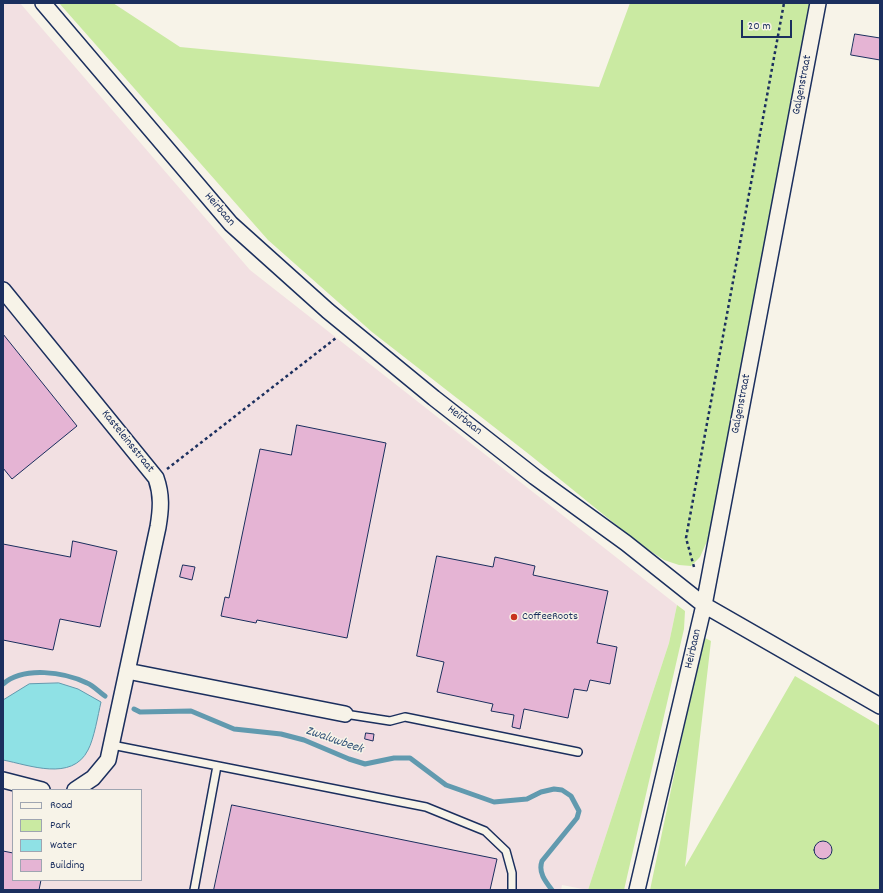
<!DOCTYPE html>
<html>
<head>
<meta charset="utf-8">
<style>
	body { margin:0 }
	#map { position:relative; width:883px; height:893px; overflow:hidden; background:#f7f3e8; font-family:Dekko,sans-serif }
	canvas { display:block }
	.frame { position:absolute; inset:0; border:4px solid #1b2f5e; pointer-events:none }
	.legend { position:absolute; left:12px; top:789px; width:130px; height:92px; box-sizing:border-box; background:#f7f3e8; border:1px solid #9fa5b1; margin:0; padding:5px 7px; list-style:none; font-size:12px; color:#1b2f5e }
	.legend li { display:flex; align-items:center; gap:8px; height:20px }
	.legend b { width:20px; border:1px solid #9fa5b1 }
	.scale { position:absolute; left:741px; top:20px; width:51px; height:18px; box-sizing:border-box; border:2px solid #1b2f5e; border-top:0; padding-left:5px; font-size:12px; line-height:14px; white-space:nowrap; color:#1b2f5e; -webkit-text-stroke:3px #f7f3e8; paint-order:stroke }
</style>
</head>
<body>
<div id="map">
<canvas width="883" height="893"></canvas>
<div class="frame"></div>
<ul class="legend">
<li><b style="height:5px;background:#f7f3e8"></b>Road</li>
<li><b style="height:11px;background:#caeaa2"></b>Park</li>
<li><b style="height:11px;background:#8fe1e5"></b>Water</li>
<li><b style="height:11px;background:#e5b4d4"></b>Building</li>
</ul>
<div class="scale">20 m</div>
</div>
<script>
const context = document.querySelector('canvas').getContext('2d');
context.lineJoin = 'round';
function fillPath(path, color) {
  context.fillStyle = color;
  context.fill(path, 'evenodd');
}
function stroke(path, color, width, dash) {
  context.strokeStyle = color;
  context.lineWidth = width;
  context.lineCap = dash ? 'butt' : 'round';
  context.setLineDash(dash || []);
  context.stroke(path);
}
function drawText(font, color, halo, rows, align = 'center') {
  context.font = font + ' Dekko,sans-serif';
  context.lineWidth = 3;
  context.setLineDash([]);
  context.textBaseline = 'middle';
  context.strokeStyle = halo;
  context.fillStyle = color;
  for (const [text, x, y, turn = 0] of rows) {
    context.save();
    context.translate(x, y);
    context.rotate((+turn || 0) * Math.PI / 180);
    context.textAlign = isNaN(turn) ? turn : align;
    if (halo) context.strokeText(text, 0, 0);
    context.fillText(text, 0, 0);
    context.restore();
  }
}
const built = new Path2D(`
	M3 3H20L250 270 677 605 669 643 588 890 562 885 561 890H3ZM13 790H141V880H13Z`);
const green = new Path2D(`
	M59 3H113L180 47 599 87 630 3H811L708 539 700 557 691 566 679 565 664 560 641 545 530 455 372 332 268 240Z
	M677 605 685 611 684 629 624 890H588L669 643Z
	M703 637 711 641 685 867 795 676 880 726V890H650Z`);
const water = new Path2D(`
	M59 683 78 689 101 702C98 715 94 739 88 750 72 782 29 765 3 760V700L29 684Z`);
const stream = new Path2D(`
	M3 684C24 666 64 672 87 683 94 686 99 692 105 696
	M134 709 140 712 191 711 234 729 281 734 304 740 349 759 365 764 394 758H410L446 785 494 802 527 799 541 792 554 789 562 790 571 796 579 811 577 818 542 861C538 872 545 881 552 890`);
const building = new Path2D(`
	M855 34 880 38V60L851 55Z
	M3 334 77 426 12 479 3 468Z
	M297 425 386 443 347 638 257 620 256 623 221 616 225 597 229 598 260 449 291 455Z
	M73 541 117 551 100 627 60 619 53 650 3 640V544L70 557Z
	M437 556 493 567 495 557 535 566 533 575 608 591 597 643 617 647 610 684 590 680 587 691 574 689 568 718 524 709 520 729 512 727 514 715 491 711 493 704 437 692 444 662 417 656Z
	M183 565 195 567 192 580 180 577Z
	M366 733 374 734 373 741 365 739Z
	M232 805 497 859 490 890H214Z
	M814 850a9 9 0 1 1 18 0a9 9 0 1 1-18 0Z
	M3 851 13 853V880H41L39 890H3Z`);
const path = new Path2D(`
	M167 469 336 338
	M694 567 686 538 784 3`);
const service = new Path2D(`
	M345 714 390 721 405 717 578 752
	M112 745 426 807 485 831 506 851 512 873V890
	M194 890 217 766`);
const minor = new Path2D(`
	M43 3 231 224 328 311 434 398 535 477 626 543 704 605 880 706
	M3 290 156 478C162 495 161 509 158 527L108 760 93 778 75 790
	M127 671 345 714
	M3 780 42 790
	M637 890 704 605 818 3`);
const markers = [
	[514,617,4,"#c8321e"]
];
const streetNames = [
	["Galgenstraat",803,85,-79],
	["Heirbaan",219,210,49],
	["Galgenstraat",742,404,-79],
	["Heirbaan",464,421,38],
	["Kasteleinsstraat",127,442,51],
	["Heirbaan",694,649,-77]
];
const poiNames = [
	["CoffeeRoots",522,617]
];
const waterNames = [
	["Zwaluwbeek",334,741,19]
];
fillPath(built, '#f2e0e2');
fillPath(green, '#caeaa2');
fillPath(water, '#8fe1e5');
stroke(water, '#619aaf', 1);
stroke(stream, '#619aaf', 5);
fillPath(building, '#e5b4d4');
stroke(building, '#1b2f5e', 1);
stroke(service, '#1b2f5e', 10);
stroke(minor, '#1b2f5e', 18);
stroke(path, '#1b2f5e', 2.5, [3, 3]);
stroke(service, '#f7f3e8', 7);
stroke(minor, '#f7f3e8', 15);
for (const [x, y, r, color] of markers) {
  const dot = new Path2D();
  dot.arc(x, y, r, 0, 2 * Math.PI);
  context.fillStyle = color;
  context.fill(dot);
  stroke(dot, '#f7f3e8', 1.5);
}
drawText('12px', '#1b2f5e', '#f7f3e8', streetNames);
drawText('12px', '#1b2f5e', '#f7f3e8', poiNames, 'left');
drawText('italic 13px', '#325379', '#f7f3e8', waterNames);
</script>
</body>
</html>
